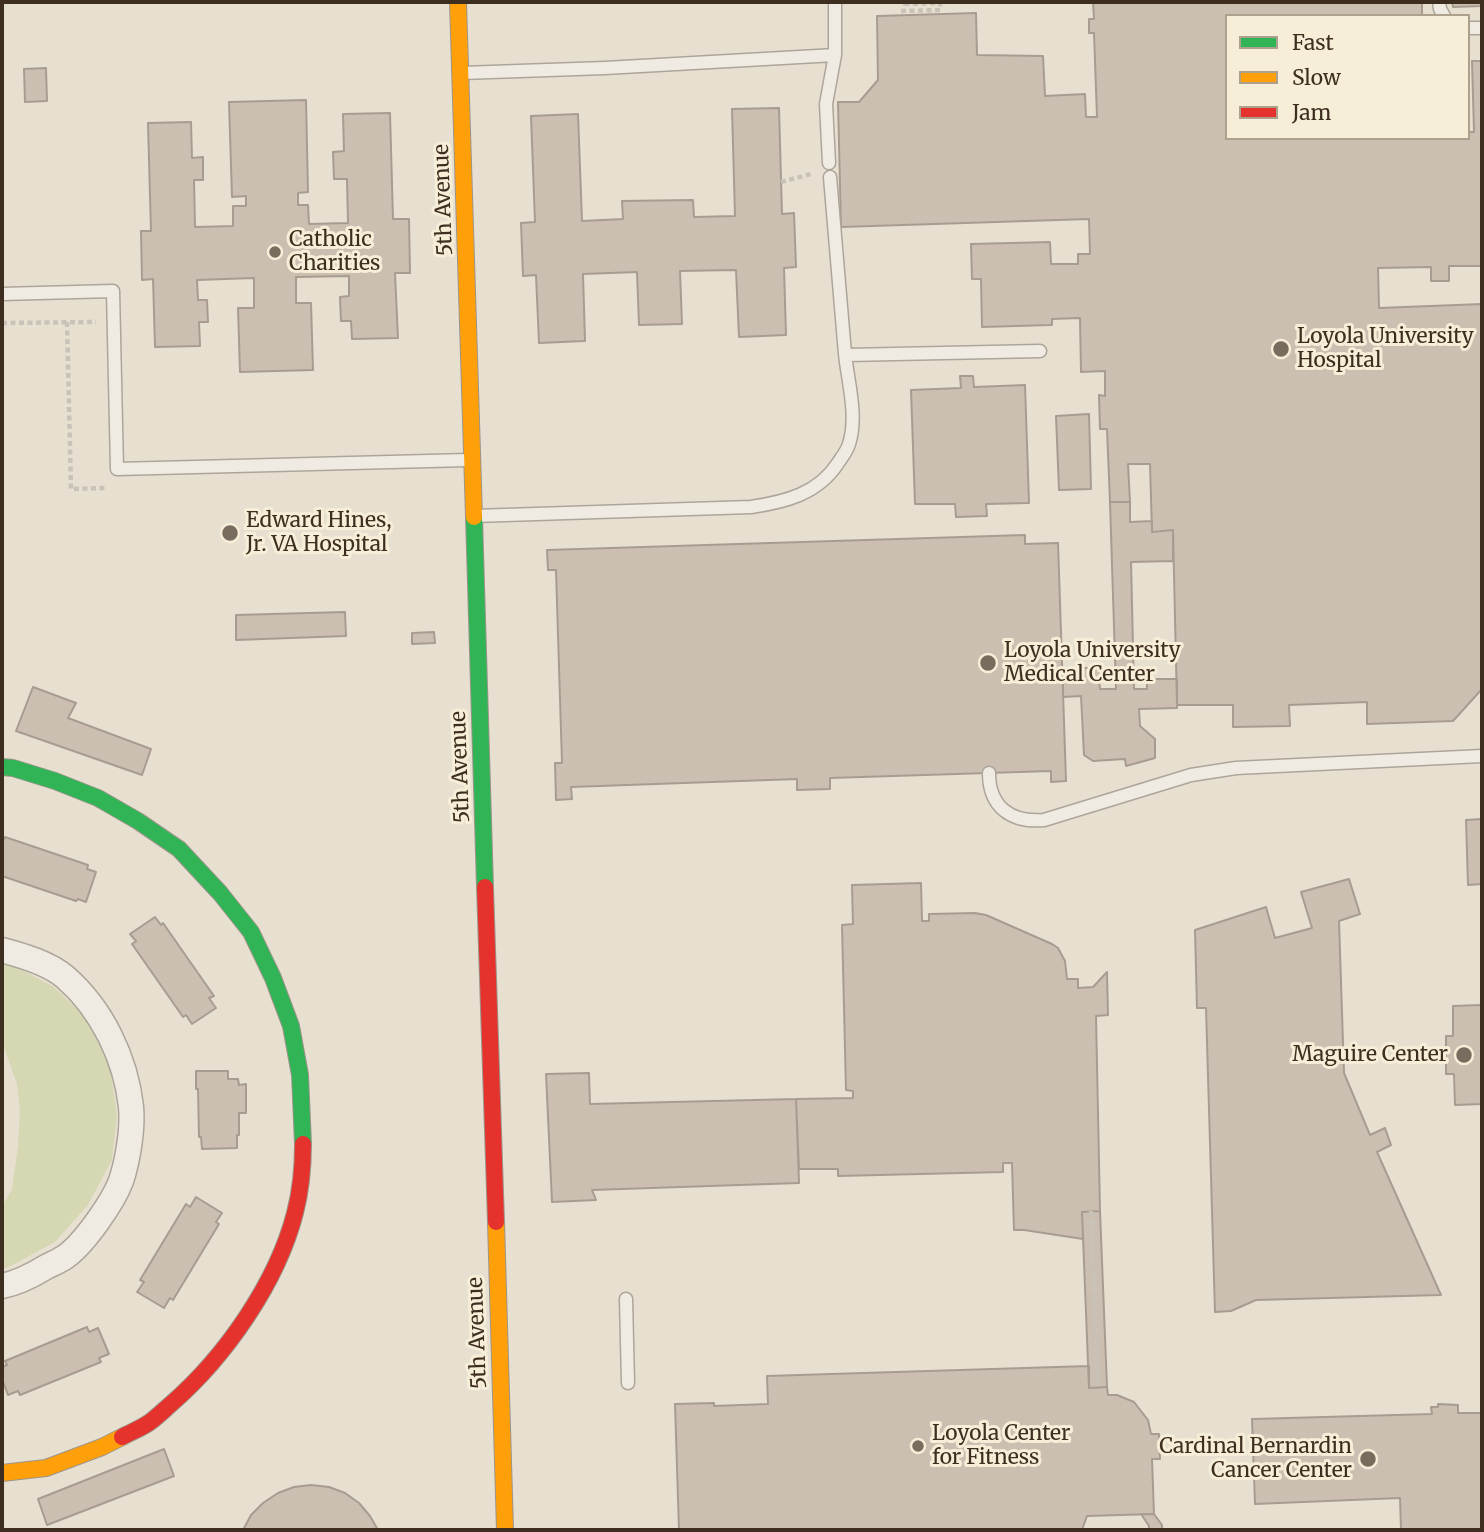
<!DOCTYPE html>
<html>
<head>
<meta charset="utf-8">
<style>
	body { margin:0 }
	#map { position:relative; width:1484px; height:1532px; overflow:hidden; background:#e7e0d1; font-family:Merriweather,serif }
	canvas { display:block }
	.frame { position:absolute; inset:0; border:4px solid #3d2e20; pointer-events:none }
	.legend { position:absolute; left:1225px; top:14px; width:245px; height:126px; box-sizing:border-box; background:#f7eed8; border:2px solid #ada18e; margin:0; padding:9px 12px; list-style:none; font-size:21px; color:#3d2e20 }
	.legend li { display:flex; align-items:center; gap:14px; height:35px }
	.legend b { width:35px; border:2px solid #ada18e }
</style>
</head>
<body>
<div id="map">
<canvas width="1484" height="1532"></canvas>
<div class="frame"></div>
<ul class="legend">
<li><b style="height:9px;background:#30b455"></b>Fast</li>
<li><b style="height:9px;background:#ff9f0a"></b>Slow</li>
<li><b style="height:9px;background:#e5322d"></b>Jam</li>
</ul>
</div>
<script>
const context = document.querySelector('canvas').getContext('2d');
context.lineJoin = 'round';
function fillPath(path, color) {
  context.fillStyle = color;
  context.fill(path, 'evenodd');
}
function stroke(path, color, width, dash) {
  context.strokeStyle = color;
  context.lineWidth = width;
  context.lineCap = dash ? 'butt' : 'round';
  context.setLineDash(dash || []);
  context.stroke(path);
}
function drawText(font, color, halo, rows, align = 'center') {
  context.font = font + ' Merriweather,serif';
  context.lineWidth = 6;
  context.setLineDash([]);
  context.textBaseline = 'middle';
  context.strokeStyle = halo;
  context.fillStyle = color;
  for (const [text, x, y, turn = 0] of rows) {
    context.save();
    context.translate(x, y);
    context.rotate((+turn || 0) * Math.PI / 180);
    context.textAlign = isNaN(turn) ? turn : align;
    if (halo) context.strokeText(text, 0, 0);
    context.fillText(text, 0, 0);
    context.restore();
  }
}
const green = new Path2D(`
	M2 961 12 965 54 987 87 1019 110 1066 117 1116 112 1160 88 1205 55 1242 9 1267 2 1269V1207L12 1189 18 1146 20 1112 17 1084 2 1042Z`);
const building = new Path2D(`
	M1093 2H1422V16H1227V138H1468V132H1474L1472 61H1482V266H1449V281H1431V267L1378 268 1379 308 1482 304V689L1453 721 1367 724V702L1289 705 1290 726 1233 727V705H1177L1173 530 1152 532 1150 464H1128L1130 502H1110L1107 429H1100L1099 395 1105 396V371L1081 372 1080 318 1052 319V325L982 327 981 279H972L971 244 1050 242 1051 264H1078V254H1090L1089 219 841 227 838 102H859L878 80 877 16 976 13 977 55 1043 56 1045 96 1085 94 1086 117H1097L1094 33H1089V19H1094Z
	M1452 2H1482V6L1453 7Z
	M46 68 47 101 25 102 24 69Z
	M306 100 308 192 298 193V205H308L309 224 348 223 347 179H334L333 152 344 151 343 114 390 113 393 219H409L410 273H395L398 338 352 339 351 321H341L340 297 349 296V276L296 277V303H311L313 370 240 372 238 308H254V278L197 280 198 300H207L208 322H199L200 346 155 347 153 279 142 280 141 231H151L148 123 191 122 192 158 203 157V180H194L195 227 233 226V206H246V196L232 197 229 102Z
	M779 108 782 214 794 213 796 267 784 268 786 335 739 337 736 270 680 271 682 324 639 325 637 272 583 274 585 341 539 343 536 275 523 276 521 223 535 222 531 116 578 114 582 221 623 219 622 201 693 200 694 217 735 216 732 109Z
	M960 376H973L974 387 1025 385 1029 503 986 504 987 516 956 517 955 504H915L911 390 961 388Z
	M1089 414 1091 489 1059 490 1056 416Z
	M1110 502H1130V522L1152 521V532L1173 530V561L1131 562 1134 689H1147V679H1177V708L1139 709 1140 726 1155 739V758L1126 766 1125 759 1093 761 1084 755 1081 696 1063 697V668H1104V679H1099L1100 689H1116Z
	M1025 535V544L1058 543 1066 781 1051 782V771L830 778V789L797 790V779L571 787 572 799 556 800 555 763H562L556 570H548L547 550Z
	M345 612 346 636 236 640V615Z
	M434 632 435 643 412 644V633Z
	M33 687 76 703 68 718 151 749 142 775 16 731Z
	M1482 819V908V884L1468 885 1466 820Z
	M5 837 88 865 87 869 96 872 86 902 78 899 76 901 2 876V839H4Z
	M1349 879 1360 914 1339 921 1344 1073 1370 1135 1385 1128 1391 1145 1377 1152 1441 1295 1256 1300 1231 1311 1215 1312 1206 1008H1197L1195 930 1266 907 1275 938 1312 928 1301 892Z
	M921 883 922 921H929V914L975 913 986 915 1052 944 1058 948 1065 961 1067 979H1078V988L1093 987 1107 972 1108 1015 1096 1016 1100 1211 1082 1212 1083 1239 1024 1230H1014L1012 1163H1003V1172L838 1176V1169H799L796 1099 853 1098V1091L846 1090 842 925 853 924 852 885Z
	M155 917 161 925 163 923 214 996 209 998 216 1008 192 1024 186 1015 183 1017 132 944 136 941 130 934Z
	M1482 1005V1104L1455 1105 1454 1074H1446V1036H1453V1006Z
	M196 1071H228V1079H238L239 1085 246 1084V1113H239V1135H237V1148L202 1149 201 1137H199L198 1089H196Z
	M589 1073 590 1104 796 1099 799 1183 592 1190 596 1200 552 1202 546 1074Z
	M196 1197 222 1213 216 1222 219 1224 173 1300 170 1298 164 1308 137 1292 144 1282 140 1280 186 1204 190 1207Z
	M1100 1211 1107 1387 1089 1388 1082 1212Z
	M87 1327 89 1332 98 1328 109 1354 99 1358 101 1362 20 1395 18 1391 8 1395 2 1379V1367L7 1365 5 1361Z
	M1089 1366V1388L1107 1387 1108 1395H1117L1134 1402 1148 1420 1151 1434H1159L1160 1459H1152L1154 1514 1087 1516 1082 1530H679L675 1404 714 1403V1406L768 1404 767 1376Z
	M1438 1404 1458 1405V1413H1482V1530H1401L1400 1498 1255 1504 1252 1419 1432 1414 1431 1407H1438Z
	M164 1449 174 1476 47 1525 38 1499Z
	M311 1485 329 1487 345 1493 359 1503 370 1516 378 1530H243L251 1515 263 1503 278 1493 294 1487Z
	M1141 1514H1154L1162 1525V1530H1149V1526Z`);
const path = new Path2D(`
	M901 11 940 10V3L905 4V2
	M781 182 811 174
	M67 322 71 489 106 488
	M2 323 96 322
	M1091 1211 1098 1387`);
const lane = new Path2D(`
	M1439 2 1440 9 1444 16
	M1468 28H1482
	M462 73 605 68 835 55
	M829 163 826 104 835 55V2
	M2 294 113 291 117 469 468 460
	M846 355 1040 351
	M474 516 751 507C785 502 818 494 838 463 842 457 847 451 849 444 858 416 848 383 845 354 840 295 835 236 830 177
	M989 773C989 807 1011 823 1044 820L1191 775 1236 768 1482 756
	M626 1299 628 1383`);
const street = new Path2D(`
	M2 950C21 955 49 963 65 977 102 1009 126 1059 131 1107 133 1128 128 1160 121 1181 113 1202 84 1244 65 1257 59 1261 52 1264 46 1267 33 1275 17 1283 2 1286`);
const fast = new Path2D(`
	M474 517 485 887
	M2 767 13 768 55 781 98 798 138 821 179 849 220 893 251 932 273 978 291 1026 300 1075 303 1144`);
const slow = new Path2D(`
	M458 2 474 517
	M496 1222 505 1530
	M2 1473 46 1468 102 1447 122 1437`);
const jam = new Path2D(`
	M485 887 496 1222
	M122 1437C131 1432 142 1428 150 1422 157 1417 164 1410 171 1404 225 1357 277 1283 295 1213 301 1190 303 1167 303 1144`);
const markers = [
	[275,252,7,"#786c5e"],
	[1281,349,9,"#786c5e"],
	[230,533,9,"#786c5e"],
	[988,663,9,"#786c5e"],
	[1464,1055,9,"#786c5e"],
	[918,1446,7,"#786c5e"],
	[1368,1459,9,"#786c5e"]
];
const streetNames = [
	["5th Avenue",444,200,-92],
	["5th Avenue",461,767,-92],
	["5th Avenue",478,1333,-92]
];
const poiNames = [
	["Catholic",289,240],
	["Charities",289,264],
	["Loyola University",1297,337],
	["Hospital",1297,361],
	["Edward Hines,",246,521],
	["Jr. VA Hospital",246,545],
	["Loyola University",1004,651],
	["Medical Center",1004,675],
	["Maguire Center",1448,1055,"right"],
	["Loyola Center",932,1434],
	["for Fitness",932,1458],
	["Cardinal Bernardin",1352,1447,"right"],
	["Cancer Center",1352,1471,"right"]
];
fillPath(green, '#d6d7b3');
fillPath(building, '#cbbfb2');
stroke(building, '#a89c90', 2);
stroke(lane, '#ada599', 15);
stroke(street, '#ada599', 27);
stroke(fast, '#9c958a', 18);
stroke(slow, '#9c958a', 18);
stroke(jam, '#9c958a', 18);
stroke(path, '#c8c2b9', 4.5, [5, 3.5]);
stroke(lane, '#efebe3', 12);
stroke(street, '#efebe3', 24);
stroke(fast, '#30b455', 16);
stroke(slow, '#ff9f0a', 16);
stroke(jam, '#e5322d', 16);
for (const [x, y, r, color] of markers) {
  const dot = new Path2D();
  dot.arc(x, y, r, 0, 2 * Math.PI);
  context.fillStyle = color;
  context.fill(dot);
  stroke(dot, '#f7eed8', 2.5);
}
drawText('21px', '#3d2e20', '#f7eed8', streetNames);
drawText('21px', '#3d2e20', '#f7eed8', poiNames, 'left');
</script>
</body>
</html>
